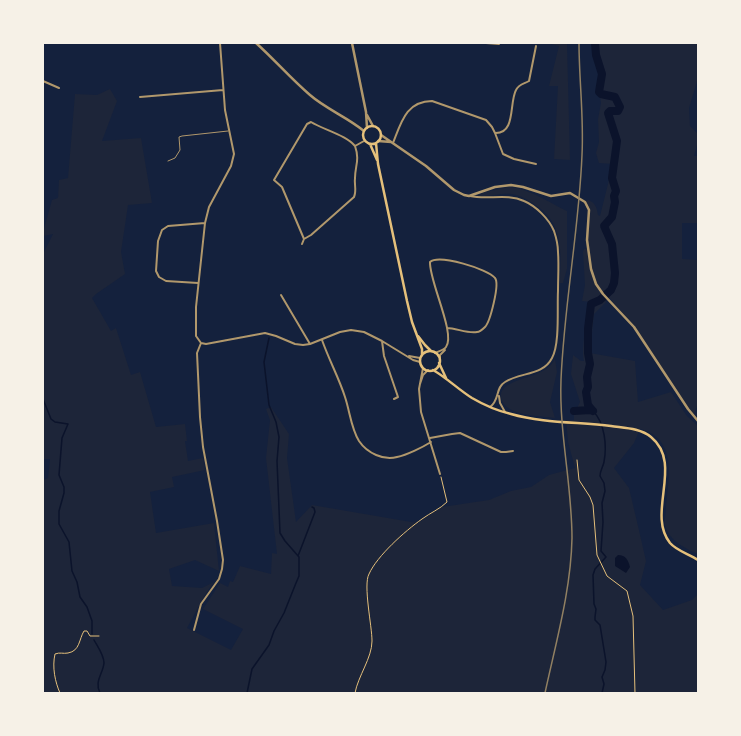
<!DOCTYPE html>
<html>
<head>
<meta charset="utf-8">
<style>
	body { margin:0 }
	#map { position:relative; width:741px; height:736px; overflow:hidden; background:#14213d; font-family:"Alegreya Sans",sans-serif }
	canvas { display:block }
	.frame { position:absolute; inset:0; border:44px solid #f6f1e7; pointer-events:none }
</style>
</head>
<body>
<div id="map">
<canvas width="741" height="736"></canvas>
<div class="frame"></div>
</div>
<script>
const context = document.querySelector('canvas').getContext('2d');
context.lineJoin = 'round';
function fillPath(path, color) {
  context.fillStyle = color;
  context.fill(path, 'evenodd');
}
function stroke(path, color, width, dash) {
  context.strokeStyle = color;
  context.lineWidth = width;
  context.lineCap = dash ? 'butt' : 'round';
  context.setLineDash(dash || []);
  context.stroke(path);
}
const green = new Path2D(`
	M547 43H567V44L570 160 554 159 558 86H549L559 46Z
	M595 43H698V78L689 108 690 126 698 134V142L694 156H698V223H682V259L698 260V404L693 416 634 327 607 295 604 297 606 302 594 314 590 353 635 361 638 402 671 392 687 416 698 426V554C686 549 668 540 665 525 664 520 666 514 666 509 668 480 679 439 640 429L634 443 614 468 629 488 638 526 646 561 640 585 663 610 692 600 698 594V693H43V480L48 478 50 459H43V254L53 234 43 236V232L52 200 58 198 59 180 68 178 75 94 97 95 110 89 117 101 102 141 141 138 152 203 128 205 121 252 125 274 96 294 92 298 111 331 116 328 131 375 140 372 156 427 185 424 187 441H185L188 461 203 458 205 470 172 477 174 487 150 492 156 533 214 523 219 571 195 560 169 569 172 586 202 588 214 582 206 593 187 628 231 650 243 629 203 609 220 583 228 587 230 581 233 582 240 566 271 574 272 553 277 554 266 458 270 420 266 409 271 407 289 434 287 458 296 522 312 505 417 523 442 507 489 500 511 491 531 487 549 475 575 468 568 442 566 420H574V409L577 408 580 402 571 374 573 355 581 361H584C581 349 587 314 591 302L582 301 585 285 583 252 584 249H588L587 240 590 213 585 202 588 200C595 202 597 208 598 215L600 216 613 164 599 163 596 153 599 142 598 119 601 103 599 90 602 74 596 55Z
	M509 187C528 188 550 203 567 211V269L563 283H560C561 251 564 223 534 204 527 199 519 195 511 194 500 193 489 197 478 196L485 192Z
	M555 359 557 372 550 402 555 418C540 416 509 416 502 401 494 383 526 379 536 374 544 371 551 367 555 359Z`);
const water = new Path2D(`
	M618 555C626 555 628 560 630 567L626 573 615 566V558Z`);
const stream = new Path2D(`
	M43 399 51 419 55 422 68 424 62 438 59 475 64 487V493L59 511V524L69 542 72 571 77 582 80 597 87 607 92 621V634
	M593 411C605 423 607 446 604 462 603 467 600 471 600 476L604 483 605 491 602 503 603 522 601 551 606 557 595 569 593 575 594 604 596 609 595 617V620L600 625 606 662 605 670 602 677 604 684 602 693
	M298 556 315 512 314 508 312 507
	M94 640C98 647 104 655 104 663 103 674 94 681 100 693
	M247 693 252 669 269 645 274 631 284 613 296 583 299 576V557L285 541 280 533 277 461 279 437 276 422 269 405 264 362 269 338`);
const river = new Path2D(`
	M574 411 590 410 593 411
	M593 411 588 405 586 392 588 387 587 377 590 364 588 353V329L591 304 600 300 611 290 614 283 615 273 612 244 604 226 612 217 615 202 614 196 616 191 612 178 617 141 608 113 610 111H618L620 107 615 97 601 94 599 92 602 74 596 55 595 43`);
const path = new Path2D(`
	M577 460 579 480 590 497 593 505 597 555 607 576 627 591 633 616 635 693
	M60 693C55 682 52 667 55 654 60 652 63 654 68 653 80 651 79 639 84 631H87L90 636H99
	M355 693C358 676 372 658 372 641 372 626 363 585 369 574 377 556 405 531 422 519 430 513 440 509 447 502L441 477`);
const service = new Path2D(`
	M168 161 175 158 180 150 179 137 182 136 228 131`);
const minor = new Path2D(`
	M486 43 499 44
	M43 81 59 88
	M140 97 223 90
	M495 133 503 154 514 159 536 164
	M393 143C401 123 406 101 432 101L486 120 492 127 495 133C516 134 509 103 516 90 519 84 524 84 529 81L536 46
	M355 146C346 135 324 130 311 122L307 124 274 180 282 187 304 239 311 235 354 197C357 190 354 185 355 178 355 166 360 160 355 146L364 141
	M470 196C488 200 507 193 524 201 536 206 549 219 554 231 556 237 558 245 558 252 559 265 558 278 558 291 557 308 560 344 552 358 543 376 520 372 505 382 495 388 500 400 490 407
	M302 244 304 239
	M198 283 166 281 159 277 156 271 158 241 162 230 168 226 205 223
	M281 295 310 344
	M322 340C329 360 339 378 345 397 350 412 351 428 359 441 367 453 384 461 397 457 407 455 423 447 431 442
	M382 341 384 356 398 397 394 399
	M201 343 196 336V307L205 223 209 207 231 166 234 154 225 110 220 43
	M201 343 206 344 265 333 276 336 295 344 303 345 310 344 340 332 351 330 364 332 382 341 413 360 420 362
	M435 353C439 351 444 350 446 347 456 334 429 281 430 262 439 254 488 269 495 278 500 284 490 322 485 327 483 329 479 332 477 332 468 334 456 328 447 328
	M409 356 420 358
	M440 359V355L445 350
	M423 368 419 389 421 412 440 474
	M420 384 423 375 428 370
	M499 396 500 403 505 412
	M430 438 452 434 460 433 501 452H506L513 451
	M194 630 201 604 219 579 222 569 223 560 217 521 203 447 200 417 197 353 201 343`);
const tertiary = new Path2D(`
	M256 43C275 60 291 79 310 95 326 109 347 117 364 131
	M352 43 366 112 367 128
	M367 115 373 126
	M381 135 426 166 454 190 464 195 469 196 495 187 511 185 523 187 551 196 570 193 585 202 589 210 587 240 591 269 596 284 603 294 634 327 688 409 698 421
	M378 141 391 142`);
const secondary = new Path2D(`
	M363 135a9 9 0 1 1 18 0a9 9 0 1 1-18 0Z
	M376 143 378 164 407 301 412 322 422 349V355
	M370 144 377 160
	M418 336 425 345 431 351
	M420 361a10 10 0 1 1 20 0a10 10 0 1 1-20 0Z
	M439 363 446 378
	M433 370C447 378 459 390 472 398 484 405 498 411 511 414 542 423 578 422 611 426 624 428 640 428 651 437 684 464 646 513 670 543 677 551 689 554 698 560`);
const rail = new Path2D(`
	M545 693C556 642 571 590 572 538 572 485 559 433 561 380 564 305 579 230 582 155 584 117 579 80 579 43`);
fillPath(green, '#1d2539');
fillPath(water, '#0b132b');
stroke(stream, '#0b132b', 1.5);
stroke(river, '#0b132b', 8);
stroke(path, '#e5c07b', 1);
stroke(service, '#b1986c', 1);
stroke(minor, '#b1986c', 2);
stroke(tertiary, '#b1986c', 2.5);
stroke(secondary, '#e5c07b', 2.5);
stroke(rail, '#918062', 1.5);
</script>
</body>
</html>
